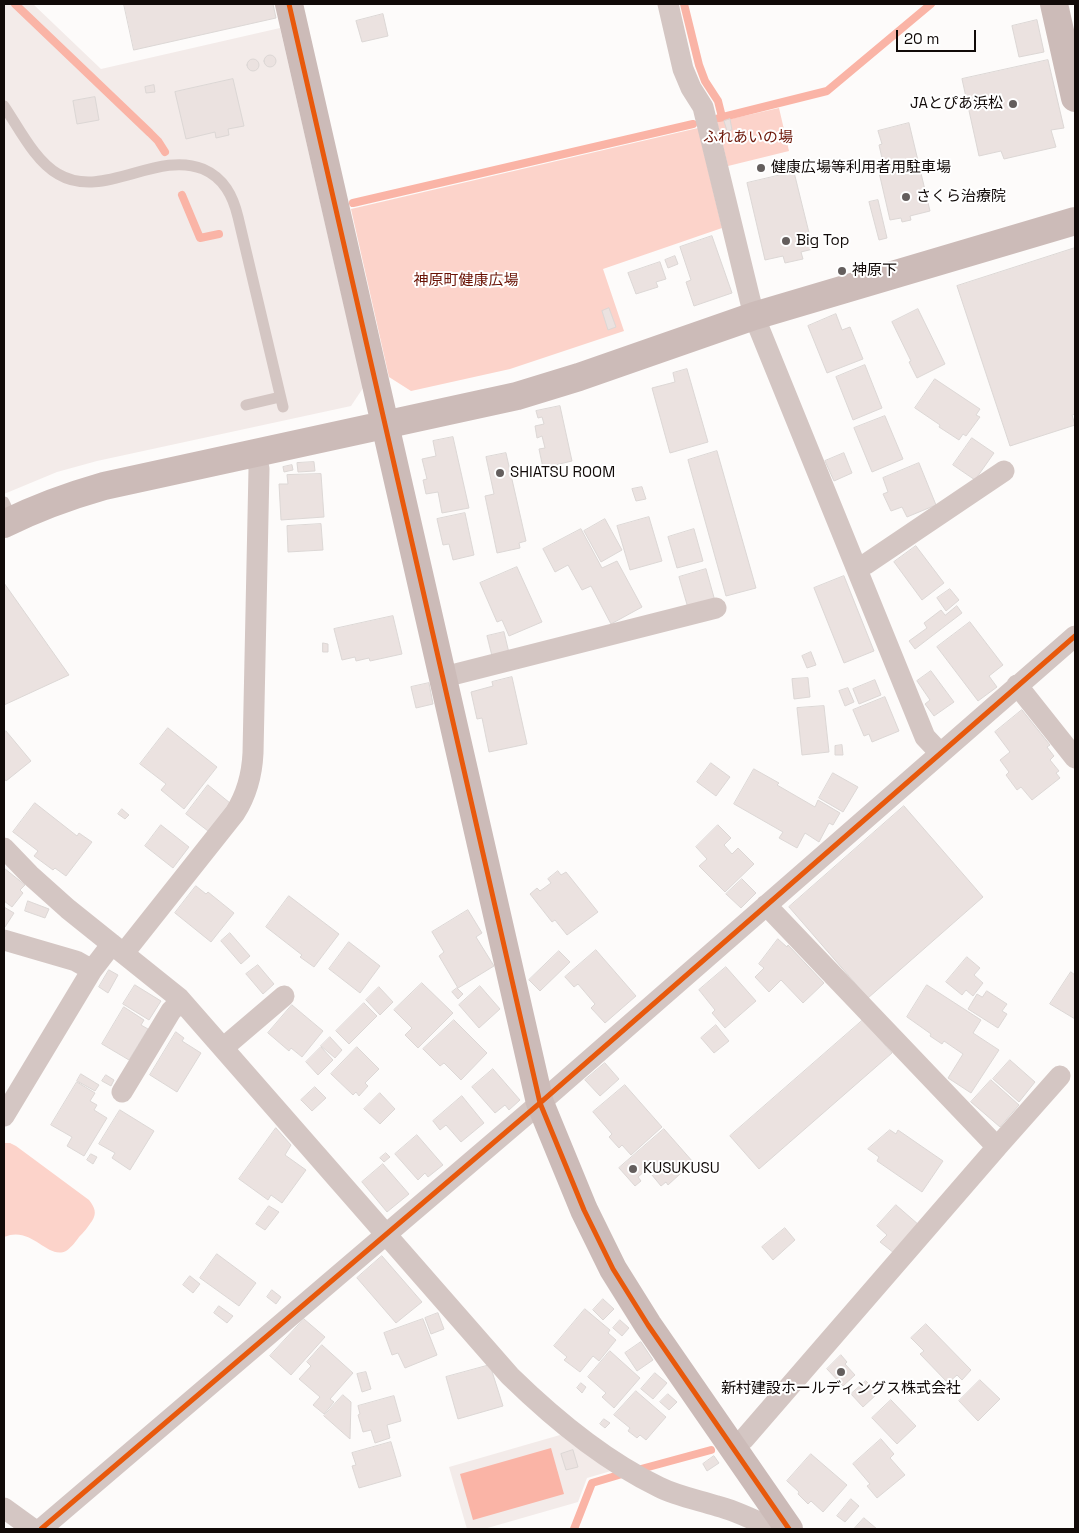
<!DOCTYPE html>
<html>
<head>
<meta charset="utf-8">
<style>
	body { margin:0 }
	#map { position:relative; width:1079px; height:1533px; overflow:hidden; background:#fdfbfa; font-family:"Space Grotesk",sans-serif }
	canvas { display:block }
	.frame { position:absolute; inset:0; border:5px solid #110a08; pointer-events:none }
	.scale { position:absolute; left:896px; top:30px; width:80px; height:22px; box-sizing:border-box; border:2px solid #110a08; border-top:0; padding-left:6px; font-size:15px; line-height:18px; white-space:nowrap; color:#110a08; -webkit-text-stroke:4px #fff; paint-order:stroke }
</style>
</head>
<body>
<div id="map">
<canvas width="1079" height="1533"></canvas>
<div class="frame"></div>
<div class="scale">20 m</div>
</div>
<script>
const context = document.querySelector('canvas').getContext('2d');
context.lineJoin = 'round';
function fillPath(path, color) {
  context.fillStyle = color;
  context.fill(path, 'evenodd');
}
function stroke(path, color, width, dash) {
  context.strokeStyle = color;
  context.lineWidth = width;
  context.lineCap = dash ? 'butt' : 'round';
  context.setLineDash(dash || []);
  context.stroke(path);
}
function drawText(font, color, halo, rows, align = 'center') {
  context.font = font + ' "Space Grotesk","Noto Sans JP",sans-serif';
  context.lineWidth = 4;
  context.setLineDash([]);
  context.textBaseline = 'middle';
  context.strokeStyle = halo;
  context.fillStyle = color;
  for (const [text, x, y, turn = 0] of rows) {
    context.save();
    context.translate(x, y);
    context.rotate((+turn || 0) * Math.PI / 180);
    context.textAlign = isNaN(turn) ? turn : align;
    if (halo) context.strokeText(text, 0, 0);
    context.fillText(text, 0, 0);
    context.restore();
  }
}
const built = new Path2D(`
	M4 4H33L101 69 280 28 363 388 351 406 97 461 57 472 4 494Z
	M560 1435 611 1471 587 1478 578 1502 484 1529H467L449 1467Z`);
const green = new Path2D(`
	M779 108 789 151 728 166 717 122Z
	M698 128 722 228 603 269 624 331 510 369 411 391 389 377 351 209Z
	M4 1143H10L16 1146 89 1200C95 1208 97 1213 92 1221 88 1227 84 1232 79 1237 76 1241 71 1248 66 1251 47 1260 32 1225 4 1237Z`);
const water = new Path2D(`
	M551 1448 564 1494 473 1520 460 1474Z`);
const stream = new Path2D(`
	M15 4 150 133 158 141 165 152
	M684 4 699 65 705 81 718 101 722 117
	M719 118 827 91 931 4
	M182 195 200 238 219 234
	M353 203 693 124
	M641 1469 711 1450
	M574 1529 592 1483 622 1474`);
const building = new Path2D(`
	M124 4H273L276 18 134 50Z
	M383 14 388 36 362 42 356 21Z
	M1037 20 1044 52 1019 57 1012 26Z
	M264 61a6 6 0 1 1 12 0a6 6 0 1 1-12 0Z
	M247 65a6 6 0 1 1 12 0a6 6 0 1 1-12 0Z
	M1048 60 1064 128 1051 130 1056 147 1004 159 1001 151 979 156 962 79Z
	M233 79 244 126 228 129 229 135 216 138 215 132 186 139 175 92Z
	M154 85 155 92 146 93 145 87Z
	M95 97 99 120 77 124 73 101Z
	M730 119 732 130 727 131 724 121Z
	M909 123 930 211 910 216 911 220 902 222 901 218 890 220 878 168 884 167 879 145 882 144 878 131Z
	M794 172 813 249 801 252 803 259 785 263 783 256 765 260 747 183Z
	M878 200 887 238 879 240 869 202Z
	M712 236 732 293 694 306 686 282 691 280 680 247Z
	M1075 248V414L1072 415 1075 425 1010 446 957 286Z
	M675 256 678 264 668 268 665 260Z
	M660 262 666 279 656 282 658 287 636 294 628 273Z
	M609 308 616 327 608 330 602 311Z
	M918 309 945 364 917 378 909 362 911 361 892 322Z
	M836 314 842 330 850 327 863 359 827 373 808 326Z
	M865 365 882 408 853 420 836 377Z
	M687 369 708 442 670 453 652 388 675 382 673 373Z
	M935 379 980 409 976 415 980 417 966 436 963 434 959 440 939 427 940 425 915 408Z
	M560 406 572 461 543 468 539 449 545 448 542 436 537 438 535 426 544 424 542 417 538 418 536 411Z
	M885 416 903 459 872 472 854 428Z
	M453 437 469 508 442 513 438 492 426 494 423 480 427 479 422 459 436 456 433 441Z
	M972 438 994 453 975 480 953 465Z
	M717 451 756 588 726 596 688 460Z
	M506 453 526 541 519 543 520 548 497 553 485 496 494 494 486 457Z
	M844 453 852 473 834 481 825 461Z
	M314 462 315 471 298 472 297 463Z
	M919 463 936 505 907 517 902 507 891 511 883 494 888 492 883 478Z
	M292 465 293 470 284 472 283 467Z
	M321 474 324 517 281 520 279 484H288L287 475Z
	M642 487 646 499 636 501 632 489Z
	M465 513 474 555 453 560 449 544 443 545 437 519Z
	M649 517 662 561 630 570 617 526Z
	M605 519 622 550 601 562 584 531Z
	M321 524 323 550 288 552 287 526Z
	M581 529 602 568 617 561 642 607 611 624 591 586 582 590 568 565 555 572 543 549Z
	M694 529 703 561 677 568 668 537Z
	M916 546 944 583 922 600 894 562Z
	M517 567 542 622 509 636 502 620 497 622 480 583Z
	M706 569 715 601 688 608 679 577Z
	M844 576 874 651 844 663 814 588Z
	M4 583 69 675 4 705Z
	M950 589 959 600 946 611 937 598Z
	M957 606 962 613 915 649 909 641 927 628 924 623 941 610 945 615Z
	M393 616 402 654 370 661 369 658 356 661 355 657 342 660 334 629Z
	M970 622 1003 665 989 676 997 687 978 701 937 647Z
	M504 632 509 653 492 656 487 636Z
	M323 643 328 644V652H323Z
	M811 652 816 665 807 668 802 656Z
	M931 671 954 702 934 716 925 704 930 700 917 681Z
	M512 677 527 744 489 752 482 718 477 719 471 692 493 686 492 682Z
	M808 678 810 697 794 699 792 679Z
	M875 680 881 695 859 704 853 689Z
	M429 683 433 704 416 708 411 687Z
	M848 688 854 702 845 706 839 691Z
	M885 697 899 731 872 742 869 734 864 736 853 710Z
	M824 706 829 752 802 755 797 708Z
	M1022 710 1050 745 1047 747 1054 756 1050 760 1059 771 1056 773 1060 778 1032 800 1021 787 1017 790 1006 775 1009 772 1000 760 1010 752 995 732Z
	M168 728 217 767 184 809 161 790 166 784 140 764Z
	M6 731 31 761 6 781 4 778V733Z
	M842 745 843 755H835V746Z
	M711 763 730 777 716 796 697 782Z
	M754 769 779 783 777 785 815 807 818 800 840 813 833 825 829 823 819 842 805 833 797 848 779 838 783 832 734 804Z
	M833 773 858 787 843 812 819 798Z
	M208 785 230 803 208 831 186 814Z
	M35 803 77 836 79 833 92 842 66 876 55 868 53 870 34 856 38 851 13 832Z
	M904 806 983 897 868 998 789 907Z
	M122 809 129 815 125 819 118 814Z
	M161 825 189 847 173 868 145 846Z
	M718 825 731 838 724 845 732 854 738 848 754 864 725 892 699 866 707 859 696 847Z
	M4 868 25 885 20 890 23 893 12 907 4 901Z
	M558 871 561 875 566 872 598 912 567 935 555 920 552 922 530 894 537 888 540 891 551 883 548 879Z
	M742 879 756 893 741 908 726 894Z
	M196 886 206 894 208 892 234 913 211 942 175 913Z
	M289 896 339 934 314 967 300 957 302 955 266 927Z
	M28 901 49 909 45 918 25 911Z
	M4 907 14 913 5 927H4Z
	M468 910 482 933 476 937 494 966 458 988 439 956 444 952 432 932Z
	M230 933 250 956 241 964 221 941Z
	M778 939 787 947 788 945 824 983 803 1003 781 980 769 992 755 977 764 968 759 964Z
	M349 942 380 966 360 993 329 969Z
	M596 950 636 996 605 1023 591 1008 595 1004 578 984 574 987 565 977Z
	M559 951 570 962 540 991 529 980Z
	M967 957 980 968 974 975 983 983 973 996 966 990 962 995 946 982Z
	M258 965 274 984 263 994 246 974Z
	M726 967 756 1001 725 1028 712 1013 715 1010 699 990Z
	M109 970 118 975 108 993 99 987Z
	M1071 972 1075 975V1019L1050 1004Z
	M422 983 453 1013 418 1048 405 1035 412 1028 394 1010Z
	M135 985 161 1001 149 1020 123 1004Z
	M927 985 981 1020 973 1033 999 1050 971 1093 948 1078 963 1054 944 1041 942 1044 930 1036 931 1034 907 1017Z
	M480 986 500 1009 479 1028 459 1005Z
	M379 987 393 1002 380 1015 366 1000Z
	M457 988 463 994 458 999 452 992Z
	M987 991 1007 1004 1002 1011 1007 1014 998 1028 968 1009 977 994 982 997Z
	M364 1003 377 1016 349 1044 336 1031Z
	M292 1005 323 1031 302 1057 291 1048 289 1051 268 1033Z
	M124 1007 144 1020 141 1025 148 1029 129 1060 102 1044Z
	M454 1020 487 1053 461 1080 444 1063 440 1066 423 1049Z
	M863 1020 892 1053 759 1169 730 1136Z
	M716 1025 729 1041 714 1053 701 1038Z
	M176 1032 184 1038 182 1041 201 1053 177 1092 150 1075Z
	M330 1037 342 1050 335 1058 321 1046Z
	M321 1047 333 1060 318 1075 306 1062Z
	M357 1047 379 1069 365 1083 368 1086 359 1096 356 1092 353 1095 331 1074Z
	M1010 1060 1035 1082 1019 1102 993 1079Z
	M605 1063 619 1079 600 1096 585 1080Z
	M493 1069 520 1100 509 1110 505 1105 495 1113 472 1087Z
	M81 1074 99 1085 95 1091 77 1081Z
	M106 1075 114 1080 111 1086 102 1081Z
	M991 1080 1019 1105 1000 1127 971 1102Z
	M77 1082 95 1093 90 1101 97 1105 94 1110 107 1118 84 1156 67 1146 72 1137 51 1125Z
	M625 1085 662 1127 631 1155 622 1145 619 1148 609 1137 612 1134 593 1112Z
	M315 1087 326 1098 312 1111 301 1100Z
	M380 1093 395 1109 380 1124 364 1109Z
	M462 1096 484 1123 461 1142 446 1125 440 1130 433 1121Z
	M120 1110 154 1131 130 1170 112 1158 115 1153 99 1144Z
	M276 1128 291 1145 285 1155 306 1170 282 1203 271 1195 268 1200 239 1179Z
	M664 1129 693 1162 668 1185 666 1182 661 1186 647 1169 638 1177 641 1181 635 1186 619 1168Z
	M890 1130 896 1134 898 1130 943 1161 922 1192 877 1161 879 1157 868 1149Z
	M417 1135 443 1165 428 1177 425 1173 418 1180 395 1154Z
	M386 1153 390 1157 384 1162 380 1158Z
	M91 1154 97 1157 93 1164 87 1160Z
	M383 1164 409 1194 387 1212 362 1182Z
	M896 1205 919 1225 894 1253 880 1242 887 1235 877 1226Z
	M269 1206 279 1212 265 1230 256 1224Z
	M785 1228 795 1240 773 1260 762 1247Z
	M217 1254 256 1283 239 1306 200 1278Z
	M382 1256 422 1302 396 1323 357 1278Z
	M190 1276 200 1284 193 1293 183 1285Z
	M272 1290 281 1297 276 1304 267 1297Z
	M603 1299 614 1309 603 1320 593 1310Z
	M219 1306 233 1316 227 1323 214 1313Z
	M585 1309 610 1330 608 1333 616 1340 599 1361 593 1356 580 1372 564 1360 567 1357 554 1346Z
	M438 1313 444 1329 431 1334 425 1318Z
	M304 1319 325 1337 291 1375 270 1356Z
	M423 1319 437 1355 405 1368 398 1353 392 1355 384 1333Z
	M620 1320 629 1328 622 1336 613 1328Z
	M926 1324 971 1370 962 1380 957 1375 948 1383 920 1354 924 1351 911 1338Z
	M641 1342 653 1360 637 1371 625 1353Z
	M322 1345 353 1373 330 1399 334 1402 324 1414 313 1405 320 1397 299 1379 311 1366 307 1362Z
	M610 1351 640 1378 614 1408 602 1397 606 1393 588 1377Z
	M841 1355 847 1362 845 1364 855 1375 843 1386 827 1369Z
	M490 1365 503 1406 458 1419 446 1377Z
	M366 1372 371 1389 362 1392 357 1374Z
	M655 1373 667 1383 653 1399 641 1389Z
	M980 1380 1000 1399 978 1421 959 1401Z
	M866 1381 878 1393 863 1407 851 1394Z
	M581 1383 586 1387 582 1393 577 1388Z
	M636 1391 666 1417 646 1440 640 1435 637 1438 628 1431 630 1428 614 1415Z
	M668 1394 677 1402 669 1410 660 1402Z
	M343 1395 351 1402 350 1439 324 1416Z
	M394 1396 401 1421 387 1425 390 1438 375 1443 371 1430 363 1432 358 1415 360 1414 358 1406Z
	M891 1400 916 1426 897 1444 872 1418Z
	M604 1419 610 1423 605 1428 600 1424Z
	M881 1439 894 1454 890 1458 905 1475 877 1498 867 1486 870 1484 853 1464Z
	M391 1442 401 1476 359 1488 352 1466 356 1465 352 1453Z
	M573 1450 578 1467 566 1470 561 1454Z
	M811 1454 847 1485 823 1512 811 1501 808 1504 798 1494 799 1492 787 1481Z
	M714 1456 719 1463 707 1471 703 1464Z
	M851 1499 859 1506 845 1522 837 1516Z
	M864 1518 877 1529H854Z`);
const lane = new Path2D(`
	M4 106C19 128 35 161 58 174 103 201 156 150 203 169 224 178 233 196 238 217L283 407
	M246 405 280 397
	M4 502 12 519`);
const street = new Path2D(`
	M668 4 683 69 691 88 703 107 754 316 925 737 940 753
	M857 568 866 564 1004 471
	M444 677 716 608
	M1017 685 1075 758
	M4 848 30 875 68 909 179 998 510 1376C554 1419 603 1460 659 1487 677 1496 698 1500 717 1506 733 1510 748 1517 763 1524L778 1514
	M4 940 76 961 92 970
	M124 953 235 813C247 794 252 775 253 753L259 469 256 453
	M223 1048 284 996
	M122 1092 171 1011 181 1001
	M4 1116 92 970 112 944
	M997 1147 1060 1076
	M732 1447 744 1439 997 1147 766 905
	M4 1508 33 1529
	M41 1529 540 1103 1075 636`);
const secondary = new Path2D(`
	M289 4 540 1103 584 1210 613 1269 648 1325 789 1529
	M1054 4 1075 98
	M4 524C36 508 69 496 104 486L517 396 579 377 754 316 1075 221`);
const cycleway = new Path2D(`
	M289 4 540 1103 584 1210 613 1269 648 1325 789 1529
	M41 1529 540 1103 1075 636`);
const markers = [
	[1013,104,5,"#645e5d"],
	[761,168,5,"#645e5d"],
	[906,197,5,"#645e5d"],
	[786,241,5,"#645e5d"],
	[842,271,5,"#645e5d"],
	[500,473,5,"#645e5d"],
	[633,1169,5,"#645e5d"],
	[841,1372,5,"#645e5d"]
];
const poiNames = [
	["JAとぴあ浜松",1003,104,"right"],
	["健康広場等利用者用駐車場",771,168],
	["さくら治療院",916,197],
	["Big Top",796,241],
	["神原下",852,271],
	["SHIATSU ROOM",510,473],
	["KUSUKUSU",643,1169],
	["新村建設ホールディングス株式会社",841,1389,"center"]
];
const parkNames = [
	["ふれあいの場",748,138],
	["神原町健康広場",466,281]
];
fillPath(built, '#f3ebe9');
fillPath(green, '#fcd3ca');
fillPath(water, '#fab4a6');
stroke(stream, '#fab4a6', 8);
fillPath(building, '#ebe2e0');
stroke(building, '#dcd7d5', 1);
stroke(lane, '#d4c6c3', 11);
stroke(street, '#d4c6c3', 21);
stroke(secondary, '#ccbbb8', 28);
stroke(cycleway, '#e8590c', 5);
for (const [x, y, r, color] of markers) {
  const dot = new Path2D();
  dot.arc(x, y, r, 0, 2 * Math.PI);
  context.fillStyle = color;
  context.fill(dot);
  stroke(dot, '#fff', 2);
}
drawText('15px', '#110a08', '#fff', poiNames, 'left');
drawText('15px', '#6a1305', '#fff', parkNames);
</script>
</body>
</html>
